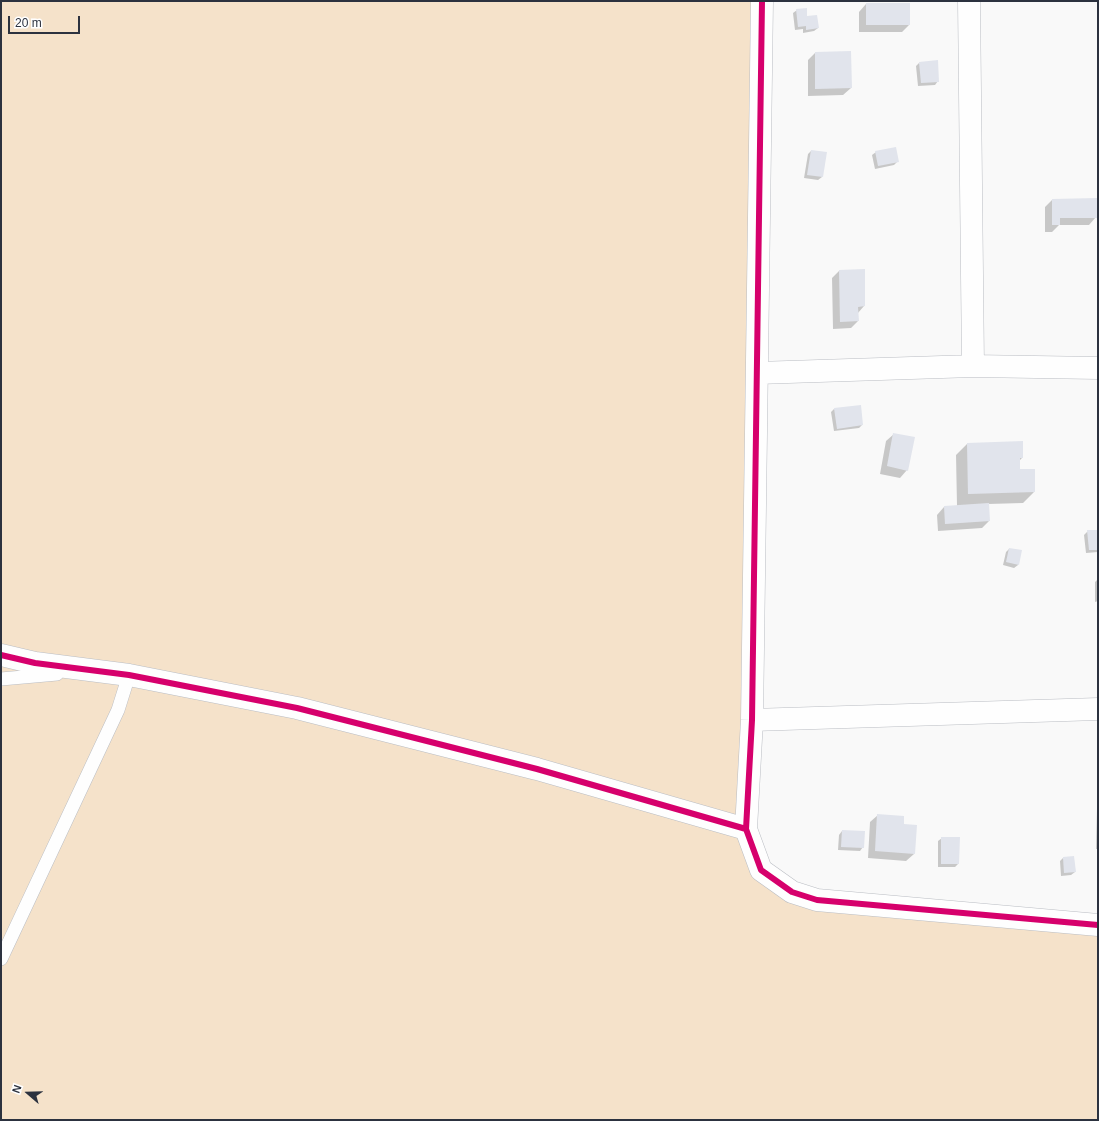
<!DOCTYPE html>
<html>
<head>
<meta charset="utf-8">
<style>
	body { margin:0 }
	#map { position:relative; width:1099px; height:1121px; overflow:hidden; background:#f9f9f9; font-family:Helvetica,sans-serif }
	canvas { display:block }
	.frame { position:absolute; inset:0; border:2px solid #2c323f; pointer-events:none }
	.north { position:absolute; left:8px; top:1073px; width:40px; height:40px; -webkit-text-stroke:3px #fff; paint-order:stroke; rotate:290deg; font-size:11px; font-weight:700; line-height:16px; text-align:center; color:#2c323f }
	.north::after { content:''; display:block; margin:auto; width:14px; height:18px; background:#2c323f; clip-path:polygon(50% 0,100% 100%,50% 72%,0 100%) }
	.scale { position:absolute; left:8px; top:16px; width:72px; height:18px; box-sizing:border-box; border:2px solid #2c323f; border-top:0; padding-left:5px; font-size:12px; line-height:14px; white-space:nowrap; color:#2c323f; -webkit-text-stroke:3px #fff; paint-order:stroke }
</style>
</head>
<body>
<div id="map">
<canvas width="1099" height="1121"></canvas>
<div class="frame"></div>
<div class="north">N</div>
<div class="scale">20 m</div>
</div>
<script>
const c = document.querySelector('canvas').getContext('2d');
c.lineJoin = 'round';
function paint(path, color) {
  c.fillStyle = color;
  c.fill(path, 'evenodd');
}
function strokePath(path, color, width, dash) {
  c.strokeStyle = color;
  c.lineWidth = width;
  c.lineCap = dash ? 'butt' : 'round';
  c.setLineDash(dash || []);
  c.stroke(path);
}
paint(new Path2D(`
	M1 1H762L746 829 761 870 792 892 1098 925V1120H1Z`), '#f5e2ca');
paint(new Path2D(`
	M866 4H909V25L902 32H859V12Z
	M797 10 818 28 814 31 803 33V29L795 30 793 13Z
	M850 52 851 88 843 95 808 96V60L815 53Z
	M919 63 938 81 935 85 918 86 916 66Z
	M811 151 822 177 818 180 804 178 808 154Z
	M876 152 898 161 894 165 875 169 872 155Z
	M1052 200 1096 217 1089 225H1059L1052 232H1045V207Z
	M864 270V306L858 313V321L851 328 833 329 832 278 839 271Z
	M834 409 862 425 859 428 834 431 831 412Z
	M894 434 907 470 900 478 880 474 886 441Z
	M967 444 1022 458 1019 461V470L1034 492 1023 503 988 504 989 521 982 528 938 531 937 515 944 507 957 506 956 455Z
	M1088 531H1098V552L1086 553 1084 535Z
	M1009 549 1021 551 1018 565 1014 568 1003 565 1006 552Z
	M1098 579V601L1095 602V582Z
	M1098 768V849H1096Z
	M878 815 903 825 914 854 906 861 868 858 870 822Z
	M842 831 863 847 860 851 838 850 839 835Z
	M942 838 958 864 955 867H938V841Z
	M1063 858 1075 872 1071 875 1061 876 1060 861Z`), '#0003');
paint(new Path2D(`
	M866 3H910V25H866Z
	M807 8V16L817 15 819 28 806 30V26L798 27 796 9Z
	M851 51 852 88 815 89V52Z
	M938 60 939 82 921 83 919 62Z
	M896 147 899 162 878 166 875 151Z
	M811 150 827 152 823 177 807 175Z
	M1097 198V218H1060V225H1052V199Z
	M865 269V306L858 307 859 321 840 322 839 270Z
	M861 405 863 425 837 429 834 408Z
	M893 433 915 437 908 471 887 466Z
	M1023 441V458H1020V469H1035V492L968 494 967 443Z
	M989 503 990 521 945 524 944 506Z
	M1087 530H1098V550H1089Z
	M1009 548 1022 550 1019 565 1006 562Z
	M877 814 904 816V824L917 825 915 854 875 851Z
	M842 830 865 831 864 848 841 847Z
	M941 837H960L959 864H941Z
	M1074 856 1076 872 1064 873 1063 857Z`), '#e1e4ec');
const service = new Path2D(`
	M1 679 57 674
	M1 959 118 710 129 675H123`);
const minor = new Path2D(`
	M762 1 752 720 746 829 761 870 792 892 817 900 1098 925
	M969 1 973 366
	M757 373 973 366 1098 368
	M1 655 35 663 129 675 297 708 537 769 746 829
	M752 720 1098 709`);
strokePath(service, '#babdc3', 14);
strokePath(minor, '#babdc3', 23);
strokePath(service, '#fefefe', 13);
strokePath(minor, '#fefefe', 22);
strokePath(new Path2D(`
	M762 1 752 720 746 829 761 870 792 892 817 900 1098 925
	M1 655 35 663 129 675 297 708 537 769 746 829`), '#d6006c', 6);
</script>
</body>
</html>
